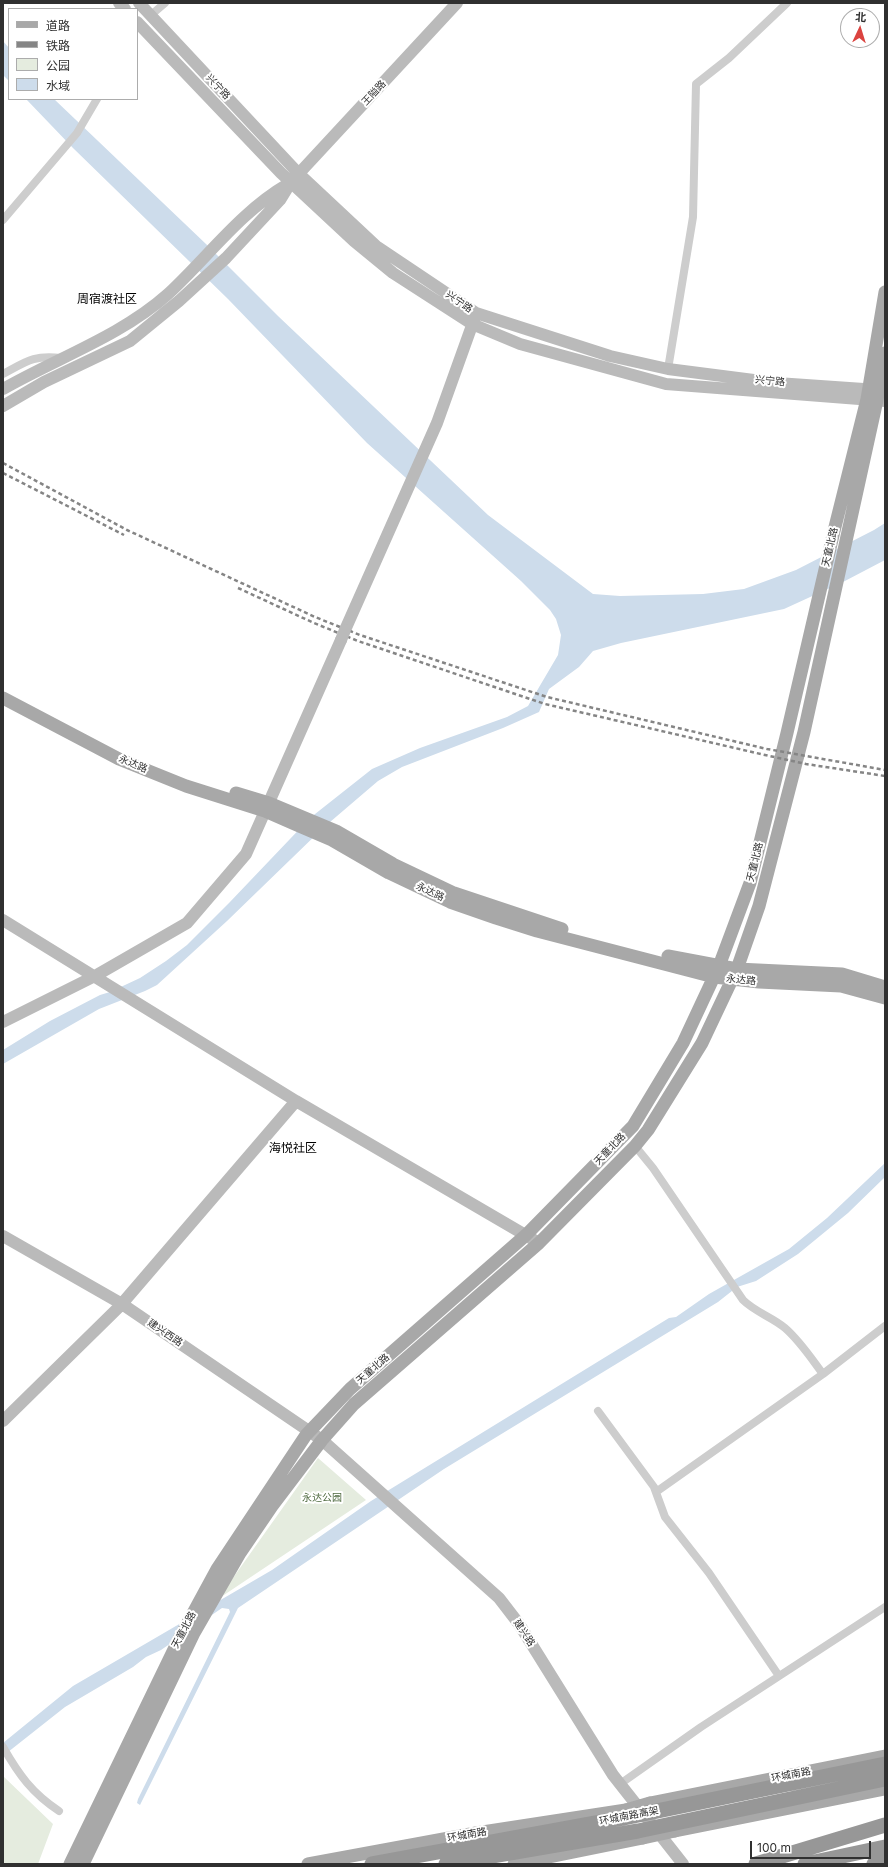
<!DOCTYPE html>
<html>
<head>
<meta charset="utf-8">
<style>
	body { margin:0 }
	#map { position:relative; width:888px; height:1867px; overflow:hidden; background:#fff; font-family:Inter,"Noto Sans SC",sans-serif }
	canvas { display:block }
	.frame { position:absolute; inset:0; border:4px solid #303030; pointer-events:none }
	.legend { position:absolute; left:8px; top:8px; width:130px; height:92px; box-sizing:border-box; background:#fff; border:1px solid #acacac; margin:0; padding:5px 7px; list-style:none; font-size:12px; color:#303030 }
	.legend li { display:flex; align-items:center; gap:8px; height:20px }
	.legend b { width:20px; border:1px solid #acacac }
	.north { position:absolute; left:840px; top:8px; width:40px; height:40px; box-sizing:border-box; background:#fff; border:1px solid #acacac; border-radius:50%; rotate:4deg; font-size:11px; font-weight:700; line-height:16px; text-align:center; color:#303030 }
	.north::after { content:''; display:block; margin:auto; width:14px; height:18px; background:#db433f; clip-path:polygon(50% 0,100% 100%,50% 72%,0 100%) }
	.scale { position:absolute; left:750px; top:1841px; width:121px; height:18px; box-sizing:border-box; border:2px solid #303030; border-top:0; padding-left:5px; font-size:12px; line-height:14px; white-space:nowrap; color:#303030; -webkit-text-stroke:3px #fff; paint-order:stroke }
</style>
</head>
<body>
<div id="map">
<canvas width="888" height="1867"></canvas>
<div class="frame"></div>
<ul class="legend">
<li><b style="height:5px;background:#a8a8a8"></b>道路</li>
<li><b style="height:5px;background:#858585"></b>铁路</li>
<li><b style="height:11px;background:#e5ecdf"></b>公园</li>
<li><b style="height:11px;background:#cddceb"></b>水域</li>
</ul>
<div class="north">北</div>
<div class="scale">100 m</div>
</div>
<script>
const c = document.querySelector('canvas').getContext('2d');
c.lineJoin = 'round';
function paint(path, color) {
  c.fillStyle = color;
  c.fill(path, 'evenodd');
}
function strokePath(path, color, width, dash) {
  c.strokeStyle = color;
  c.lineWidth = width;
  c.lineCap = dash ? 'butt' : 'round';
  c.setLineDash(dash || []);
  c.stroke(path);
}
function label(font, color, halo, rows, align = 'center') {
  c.font = font + ' Inter,"Noto Sans SC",sans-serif';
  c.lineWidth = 4;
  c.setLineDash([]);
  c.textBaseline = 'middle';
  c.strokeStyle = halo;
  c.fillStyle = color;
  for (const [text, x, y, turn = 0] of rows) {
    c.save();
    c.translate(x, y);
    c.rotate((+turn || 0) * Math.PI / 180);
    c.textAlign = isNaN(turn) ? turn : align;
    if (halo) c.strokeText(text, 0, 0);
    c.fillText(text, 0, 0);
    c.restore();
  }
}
paint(new Path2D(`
	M318 1458 366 1500 218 1599Z
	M3 1776 53 1824 38 1864H3Z`), '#e5ecdf');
paint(new Path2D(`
	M3 41 9 48V81L3 75Z
	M26 99H54L206 244 278 316 488 515 593 594 620 596 703 594 744 589 796 570 874 530 885 523V560L843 582 784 609 621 643 593 651 579 667 549 689 539 712 503 728 402 767 378 781 323 828 227 921 157 985 145 991 99 1009 3 1064V1050L50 1021 100 995 110 992 140 978 166 961 187 945 229 903 310 818 372 769 420 748 507 717 528 706 558 655 561 635 556 619 550 610 521 581 367 443 228 299 73 148Z
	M885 1163V1177L848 1213 798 1254 756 1281 737 1287 718 1302 444 1469 238 1608 140 1805 137 1803 138 1799 230 1612 229 1609 222 1608 161 1650 146 1657 133 1667 65 1707 3 1756V1743L73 1686 272 1570 371 1501 669 1318 676 1317 709 1294 789 1249 827 1218Z`), '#cddceb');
strokePath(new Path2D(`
	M151 15 165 3
	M3 220 77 133 97 99
	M668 369 693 217 696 84 729 58 787 3
	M3 374C27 361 33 355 61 358
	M635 1146 653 1168 743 1300C755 1312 772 1317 785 1328 800 1341 811 1358 823 1374
	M598 1411 654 1487 665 1517 709 1573 779 1676
	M656 1492 823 1374 885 1326
	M3 1747C19 1775 32 1793 59 1811
	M620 1784 701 1727 885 1607`), '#cdcdcd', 8);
strokePath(new Path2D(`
	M119 3 125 9
	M139 3 299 174 376 246 476 313 610 356 668 369 777 383 878 390
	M137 22 281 173 354 241 393 273 472 324 520 344 666 384 885 401
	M3 389C57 358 121 336 168 294 208 257 240 212 288 184
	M3 406 44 382 130 341 179 301 226 258 280 200 291 182 457 3
	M345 630 437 423 475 317
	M3 920 296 1101 539 1243
	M3 1022 95 976 187 923 246 854 341 640
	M3 1236 122 1304 322 1440 499 1598 519 1624 613 1775 683 1864
	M3 1421 120 1306 296 1101`), '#bababa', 12);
strokePath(new Path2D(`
	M3 698 119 759 186 786 265 811 297 825 332 840 389 873 450 902 496 918 537 931 714 977 759 982 841 986 885 998
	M236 793 269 803 336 831 393 864 454 893 562 929
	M668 956 737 969 842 974 885 987
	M650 1803 885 1756
	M675 1831 885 1789
	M70 1864 179 1639 217 1569 306 1435 350 1389 526 1235 633 1126 683 1043 719 966 750 883 787 733 834 531 867 399 885 292
	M83 1864 194 1633 240 1553 272 1506 322 1440 354 1404 539 1243 635 1146 648 1130 702 1043 737 969 759 906 804 732 877 400 885 353
	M308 1864 476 1833 626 1810
	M514 1864 643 1838`), '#a8a8a8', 13);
strokePath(new Path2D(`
	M756 1864 885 1825
	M805 1864 885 1847
	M874 1864 885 1862`), '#979797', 15);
strokePath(new Path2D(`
	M3 463 127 530 315 617 360 635 547 697 767 749 885 770
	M3 473 124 535
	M238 588 314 623 358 641 545 704 765 755 806 764 885 776`), '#858585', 2.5, [4, 3]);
strokePath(new Path2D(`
	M341 640 345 630`), '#bababa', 12);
strokePath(new Path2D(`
	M626 1810 650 1803
	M643 1838 675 1831`), '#a8a8a8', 13);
strokePath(new Path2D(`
	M372 1864 623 1818 885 1764
	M446 1864 638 1831 885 1779`), '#979797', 15);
label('10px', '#303030', '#fff', [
	["兴宁路",218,87,47],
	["王隘路",374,93,-47],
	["兴宁路",459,302,34],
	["兴宁路",770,381,6],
	["天童北路",830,547,-77],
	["永达路",133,764,23],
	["天童北路",755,862,-76],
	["永达路",430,892,25],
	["永达路",741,980,6],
	["天童北路",610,1149,-46],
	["建兴西路",165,1333,34],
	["天童北路",373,1369,-41],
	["天童北路",184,1630,-62],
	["建兴路",524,1633,57],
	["环城南路",791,1775,-11],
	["环城南路高架",629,1816,-11],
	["环城南路",467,1835,-10]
]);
label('10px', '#4f6a40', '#fff', [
	["永达公园",322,1498]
]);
label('12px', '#000', '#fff', [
	["周宿渡社区",107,299],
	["海悦社区",293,1148]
]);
</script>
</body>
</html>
